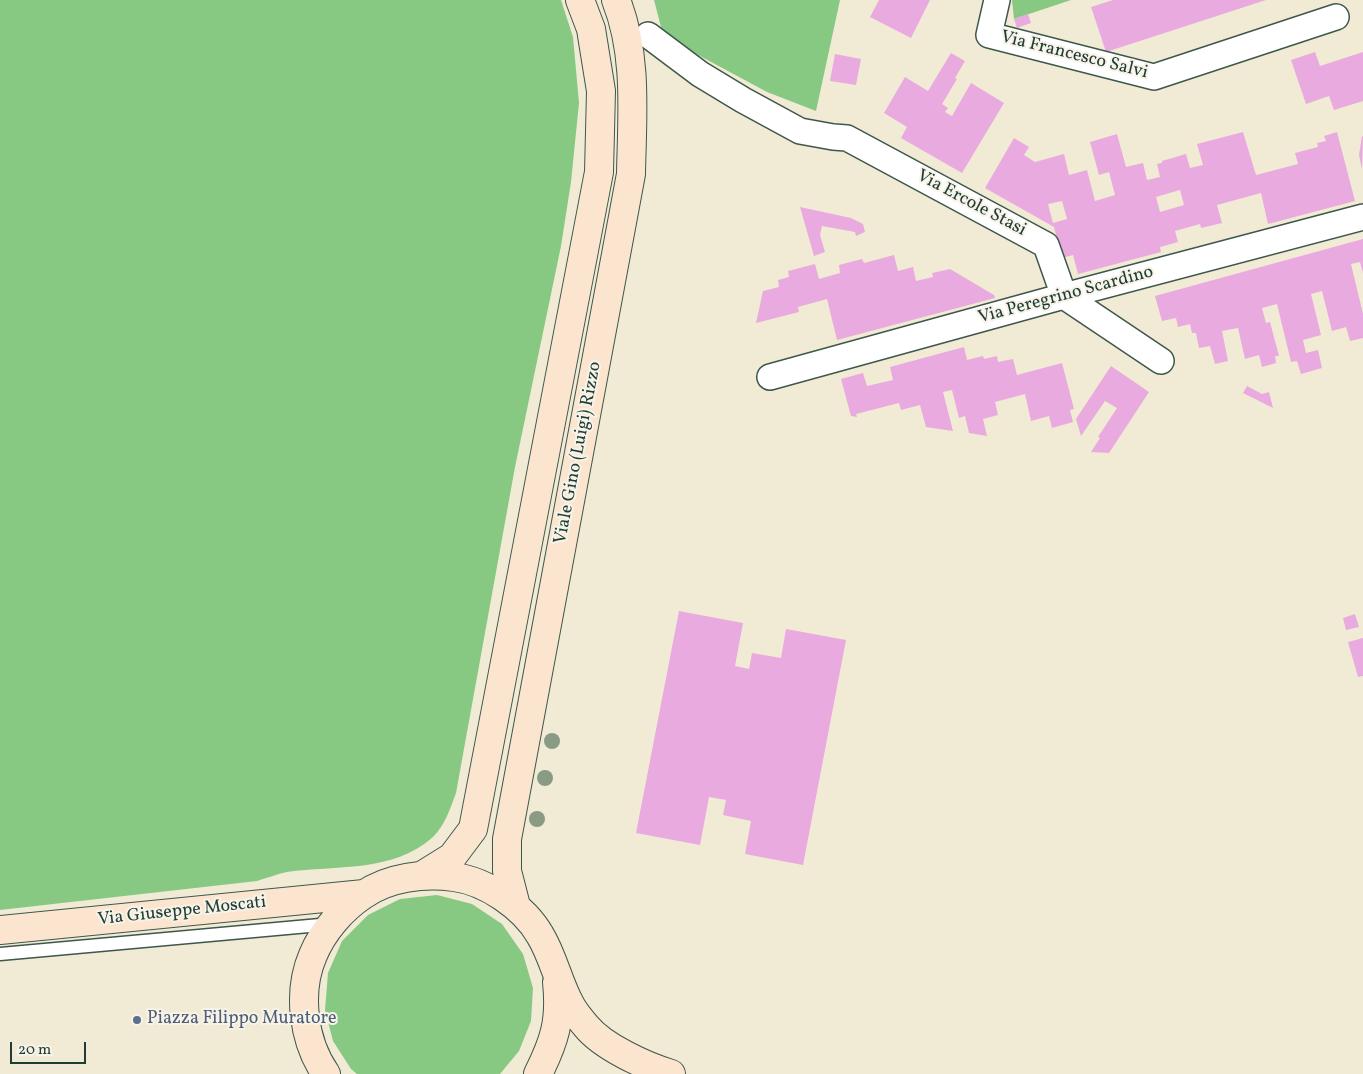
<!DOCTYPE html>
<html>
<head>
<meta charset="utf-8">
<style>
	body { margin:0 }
	#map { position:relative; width:1363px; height:1074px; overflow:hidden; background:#f1ead4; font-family:Vollkorn,serif }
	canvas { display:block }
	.scale { position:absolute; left:10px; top:1042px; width:76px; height:22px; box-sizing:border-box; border:2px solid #1f3d34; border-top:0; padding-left:6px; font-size:15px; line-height:18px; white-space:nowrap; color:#1f3d34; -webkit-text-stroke:4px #f7f3e8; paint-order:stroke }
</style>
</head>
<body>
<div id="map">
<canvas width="1363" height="1074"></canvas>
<div class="scale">20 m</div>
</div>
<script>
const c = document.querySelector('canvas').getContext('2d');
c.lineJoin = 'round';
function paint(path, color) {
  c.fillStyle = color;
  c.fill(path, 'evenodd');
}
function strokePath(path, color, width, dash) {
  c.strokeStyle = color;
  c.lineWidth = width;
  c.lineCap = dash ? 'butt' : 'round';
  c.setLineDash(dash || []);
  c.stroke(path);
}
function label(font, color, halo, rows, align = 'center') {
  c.font = font + ' Vollkorn,serif';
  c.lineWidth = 4;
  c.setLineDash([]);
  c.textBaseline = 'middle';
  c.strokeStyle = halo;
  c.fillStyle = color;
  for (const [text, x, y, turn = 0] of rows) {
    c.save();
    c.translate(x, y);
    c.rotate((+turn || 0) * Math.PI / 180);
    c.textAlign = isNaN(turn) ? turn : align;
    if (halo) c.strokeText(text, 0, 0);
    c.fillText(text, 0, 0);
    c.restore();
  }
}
paint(new Path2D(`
	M0 0H561L573 37 579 103 571 182 561 246 515 467 456 793C450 809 445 825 433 837 393 873 335 865 287 872 277 874 267 878 257 881L0 910Z
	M654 0H840L816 111 767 92 687 49 662 31Z
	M1012 0H1071L1014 19Z
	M437 895 472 904 502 924 523 954 533 988 531 1021 519 1051 500 1074H357L351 1069 333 1041 325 1010 328 973 342 941 368 915 400 899Z`), '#87c982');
paint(new Path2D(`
	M879 0H930L911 38 870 17Z
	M1113 0H1266L1106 52 1091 7Z
	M1028 14 1031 23 1017 28 1014 19Z
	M1315 52 1320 66 1363 52V101L1334 110 1329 96 1306 104 1291 60Z
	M951 53 965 61 955 78 957 79 942 104 948 108 945 112 952 116 971 83 1004 103 962 173 901 138 907 127 884 113 905 77 928 91Z
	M835 54 861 59 856 85 830 81Z
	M1243 132 1256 175 1298 164 1295 153 1318 147 1317 143 1326 141 1324 136 1337 132 1355 201 1268 224 1261 193 1217 205 1222 223 1201 228 1200 224 1175 231 1178 242 1160 247 1161 252 1078 274 1073 255 1062 258 1054 227 985 188 1014 138 1029 147 1024 155 1035 162 1064 154 1069 175 1087 170 1095 201 1115 195 1109 172 1099 175 1090 142 1117 134 1126 167 1143 163 1147 180 1160 177 1157 164 1162 163V161L1186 154 1190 168 1203 165 1197 144ZM1180 190 1184 205 1160 212 1156 197ZM1062 201 1067 219 1053 223 1048 204Z
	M1362 136 1363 137 1362 169 1359 155Z
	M800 207 851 218 863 224 865 232 856 236 855 232 822 226 820 235 825 252 814 256Z
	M1363 239V273L1360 262 1351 264 1363 314V338L1350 341 1346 327 1332 331 1322 291 1311 294 1321 335 1303 340 1306 353 1318 350 1322 368 1301 374 1297 361 1291 362 1277 304 1262 308 1266 323 1270 322 1279 356H1275L1276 363 1262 367 1259 355 1245 359 1238 328 1222 331 1228 361 1215 364 1210 346 1199 348 1196 333H1192L1190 324 1178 327 1176 318 1162 321 1155 296Z
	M894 255 898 271 913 267 916 281 933 277 932 273 950 269 994 295 995 298 837 340 827 299 798 307 799 312 756 323 763 291 779 287 778 280 789 277 788 271 815 264 819 279 840 273 839 265 862 259 864 263Z
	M964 347 967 360 983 356 984 359 997 356 998 362 1013 359 1017 375 1062 363 1074 409 1070 410 1073 422 1052 428 1049 416 1031 421 1025 394 995 402 998 415 983 419 987 436 969 433 965 416 959 418 952 390 943 392 953 431 926 427 920 405 901 410 899 403 856 414 857 417 851 416 841 379 863 373 867 386 893 380 890 367Z
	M1111 366 1149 392 1109 453 1091 452 1100 438 1098 437 1117 408 1105 401 1081 436 1076 419Z
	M1247 386 1262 394 1269 392 1273 408 1243 393Z
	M679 611 743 623 735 666 749 669 752 653 781 658 786 629 846 640 803 865 745 854 751 821 723 815 726 800 709 797 700 845 636 833Z
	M1355 614 1359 627 1346 630 1343 618Z
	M1363 638V676L1358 677 1348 642Z`), '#e9abdf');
const lane = new Path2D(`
	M0 954 331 924`);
const street = new Path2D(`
	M997 0 989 35 1154 77 1336 17
	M648 35 700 74 743 100 800 131 833 137 847 138 1046 245 1064 296 1161 361
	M770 377 1064 296 1363 217`);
const secondary = new Path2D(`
	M423 875 452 857 473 829 599 172 601 91 591 29 580 0
	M516 906 507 871V839L631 174C632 117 638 55 616 0
	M0 930 364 894
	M326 1074C303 1041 297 992 313 955 323 931 342 909 363 895 389 877 424 873 454 877 486 881 524 907 540 935 553 956 558 982 570 1004 574 1012 580 1019 586 1026 603 1047 645 1066 671 1074
	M538 1074C555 1040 561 1020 557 982`);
strokePath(lane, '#3e574c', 15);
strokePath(street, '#3e574c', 28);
strokePath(secondary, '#3e574c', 30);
strokePath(lane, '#fff', 12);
strokePath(street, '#fff', 25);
strokePath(secondary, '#fce5cf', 28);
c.fillStyle = '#899a85';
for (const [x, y] of [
	[552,741],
	[545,778],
	[537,819]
]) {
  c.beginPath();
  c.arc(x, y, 8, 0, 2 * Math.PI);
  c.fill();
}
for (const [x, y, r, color] of [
	[137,1020,5,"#5c6f8a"]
]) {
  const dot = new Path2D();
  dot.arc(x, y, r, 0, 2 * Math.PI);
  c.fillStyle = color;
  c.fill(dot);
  strokePath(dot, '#f7f3e8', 2);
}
label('18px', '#1f3d34', '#f7f3e8', [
	["Via Francesco Salvi",1074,56,14],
	["Via Ercole Stasi",971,204,28],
	["Via Peregrino Scardino",1066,296,-15],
	["Viale Gino (Luigi) Rizzo",579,453,-79],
	["Via Giuseppe Moscati",182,912,-6]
]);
label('18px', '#4e5e75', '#f7f3e8', [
	["Piazza Filippo Muratore",147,1020]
], 'left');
</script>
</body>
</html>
